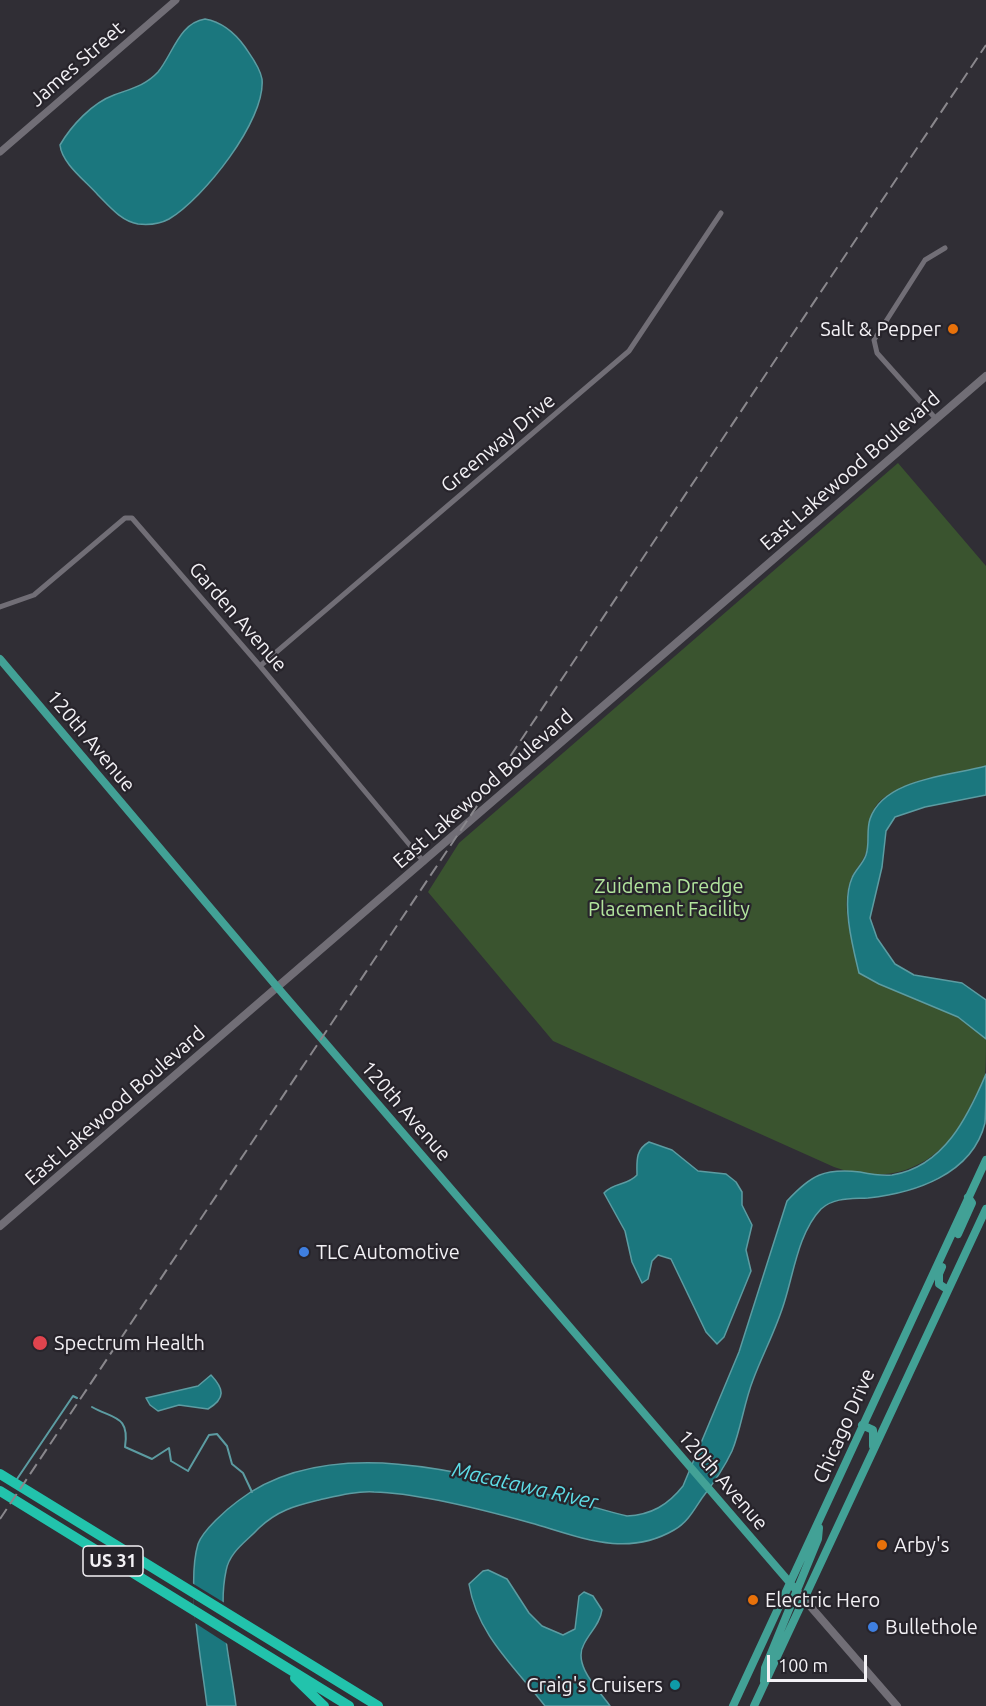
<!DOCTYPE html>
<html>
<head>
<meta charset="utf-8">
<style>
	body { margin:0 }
	#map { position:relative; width:986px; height:1706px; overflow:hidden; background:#302e35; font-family:Ubuntu,sans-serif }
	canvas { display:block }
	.scale { position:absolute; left:767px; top:1655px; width:100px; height:27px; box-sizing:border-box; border:3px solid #f3f1f5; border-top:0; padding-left:8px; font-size:18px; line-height:21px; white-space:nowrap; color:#f3f1f5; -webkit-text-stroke:4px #27242b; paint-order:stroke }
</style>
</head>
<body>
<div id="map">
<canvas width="986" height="1706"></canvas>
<div class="scale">100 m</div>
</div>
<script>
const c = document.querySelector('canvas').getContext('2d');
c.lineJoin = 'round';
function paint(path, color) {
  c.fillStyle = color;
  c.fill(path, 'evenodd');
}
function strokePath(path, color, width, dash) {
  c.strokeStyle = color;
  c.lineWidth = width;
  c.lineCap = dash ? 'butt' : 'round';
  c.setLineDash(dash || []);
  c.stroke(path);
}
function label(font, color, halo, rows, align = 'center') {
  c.font = font + ' Ubuntu,sans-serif';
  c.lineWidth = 4.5;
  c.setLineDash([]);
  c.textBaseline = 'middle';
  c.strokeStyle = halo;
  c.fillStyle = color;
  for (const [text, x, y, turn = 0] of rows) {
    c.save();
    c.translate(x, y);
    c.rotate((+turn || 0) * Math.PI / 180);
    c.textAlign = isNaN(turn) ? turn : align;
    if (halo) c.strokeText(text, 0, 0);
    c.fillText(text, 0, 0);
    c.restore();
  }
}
paint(new Path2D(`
	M898 463 986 566V767C951 777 916 776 885 797 867 809 870 828 867 847 866 860 855 868 851 879 839 911 854 949 866 978L958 1017 986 1039C986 1050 986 1065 985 1076 982 1086 975 1095 971 1105 945 1162 896 1189 834 1167L553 1041 428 892 459 843Z`), '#3a542f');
const water = new Path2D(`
	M205 19C222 22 235 33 245 47 251 56 260 67 262 79 266 120 203 199 169 219 160 224 148 225 138 224 121 221 109 206 98 195 86 181 62 164 60 145 71 126 92 103 114 95 130 89 145 86 158 72 173 54 179 23 205 19Z
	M986 766V795L925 807 895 817 886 831 882 867 870 918 877 938 895 964 914 975 962 983 986 1000V1039L958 1017 879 984 859 973C853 948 841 903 852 878 855 870 863 864 866 855 870 843 866 831 870 819 884 778 951 776 986 766Z
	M986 1074C986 1089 986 1109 985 1123 972 1175 914 1193 868 1198 852 1199 834 1197 821 1209 799 1232 794 1271 785 1300 777 1328 763 1353 753 1380 744 1403 741 1429 732 1451 724 1468 713 1484 702 1498 694 1510 687 1523 674 1530 626 1558 580 1537 531 1523 488 1511 418 1493 374 1492 356 1491 337 1496 319 1500 295 1506 278 1510 259 1528 247 1541 229 1552 226 1571 217 1613 231 1664 236 1706H207C202 1663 186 1584 198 1544 203 1530 227 1509 238 1501 342 1421 512 1487 627 1516 651 1515 668 1505 683 1486L739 1352 787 1201C811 1175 824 1168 860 1172 870 1174 881 1176 892 1175 944 1167 968 1116 986 1074Z
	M649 1142 672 1150 698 1171 726 1174 736 1182 742 1192V1205L752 1225 746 1250 751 1271 724 1337 717 1344 706 1332 671 1259 658 1255 652 1261 648 1279 642 1283 632 1262 625 1231 604 1193C614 1182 627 1186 637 1175 637 1161 635 1150 649 1142Z
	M211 1375C224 1389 226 1398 208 1409L179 1405 158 1411 150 1405 146 1398 198 1386Z
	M488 1570 507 1579 529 1613 542 1626 563 1635 575 1629 579 1596 584 1592 593 1596 602 1610C600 1624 590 1632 584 1644 572 1665 599 1690 610 1706H545C516 1668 477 1635 469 1584L483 1571Z`);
paint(water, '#1b777e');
strokePath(water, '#5c9ca2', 1.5);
paint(new Path2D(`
	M192 1583 228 1605 229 1645 195 1623Z`), '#302e35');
strokePath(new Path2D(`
	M92 1407C113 1419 130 1415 125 1447L152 1459 169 1448 171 1461 188 1471 209 1435 217 1434 227 1446 232 1464 243 1473 252 1492
	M17 1479 73 1396 77 1398`), '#5c9ca2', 2);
strokePath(new Path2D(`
	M936 419 877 353 874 340 925 260 945 248
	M0 607 34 595 125 518H132L260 666 424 862
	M260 666 629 351 721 213`), '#716e76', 5);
strokePath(new Path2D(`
	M0 152 176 0`), '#716e76', 7);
strokePath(new Path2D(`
	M0 1226 986 376
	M797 1591 897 1706`), '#716e76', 8);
strokePath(new Path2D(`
	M0 659 278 988 797 1591
	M958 1234 972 1203 968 1197
	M942 1267 939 1274V1284L948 1290
	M862 1425 873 1430V1446
	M764 1681 765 1668 818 1539 819 1528
	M733 1706 986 1160
	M754 1706 986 1209`), '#42a196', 8);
strokePath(new Path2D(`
	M0 1474 378 1706
	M0 1491 349 1706
	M295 1678 324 1706`), '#22c3ac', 10);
strokePath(new Path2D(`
	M0 1519 986 45`), '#89878c', 2, [12, 6]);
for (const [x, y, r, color] of [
	[953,329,6,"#e8710a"],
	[304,1252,6,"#3f7fe0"],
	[40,1343,8,"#e0444e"],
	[882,1545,6,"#e8710a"],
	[753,1600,6,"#e8710a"],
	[873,1627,6,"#3f7fe0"],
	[675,1685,6,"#0f9aa8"]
]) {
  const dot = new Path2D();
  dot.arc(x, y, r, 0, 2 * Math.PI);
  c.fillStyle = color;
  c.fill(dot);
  strokePath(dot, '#27242b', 2);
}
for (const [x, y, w] of [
	[113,1561,60]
]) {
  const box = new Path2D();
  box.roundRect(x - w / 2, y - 15, w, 30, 4.5);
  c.fillStyle = '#27242b';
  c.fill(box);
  strokePath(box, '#f3f1f5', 1.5);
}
label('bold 18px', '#f3f1f5', null, [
	["US 31",113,1561]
]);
label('20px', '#f3f1f5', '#27242b', [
	["James Street",77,64,-41],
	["Greenway Drive",498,443,-40],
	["East Lakewood Boulevard",850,471,-41],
	["Garden Avenue",238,617,49],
	["120th Avenue",91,741,50],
	["East Lakewood Boulevard",483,789,-41],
	["East Lakewood Boulevard",115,1106,-41],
	["120th Avenue",406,1111,49],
	["Chicago Drive",844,1426,-66],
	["120th Avenue",723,1480,49]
]);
label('20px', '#f3f1f5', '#27242b', [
	["Salt & Pepper",941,329,"right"],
	["TLC Automotive",316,1252],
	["Spectrum Health",54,1343],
	["Arby's",894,1545],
	["Electric Hero",765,1600],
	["Bullethole",885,1627],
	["Craig's Cruisers",663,1685,"right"]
], 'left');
label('20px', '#b2e59d', '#27242b', [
	["Zuidema Dredge",669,886],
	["Placement Facility",669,909]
]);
label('italic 21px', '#5edce6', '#27242b', [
	["Macatawa River",525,1486,13]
]);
</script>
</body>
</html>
